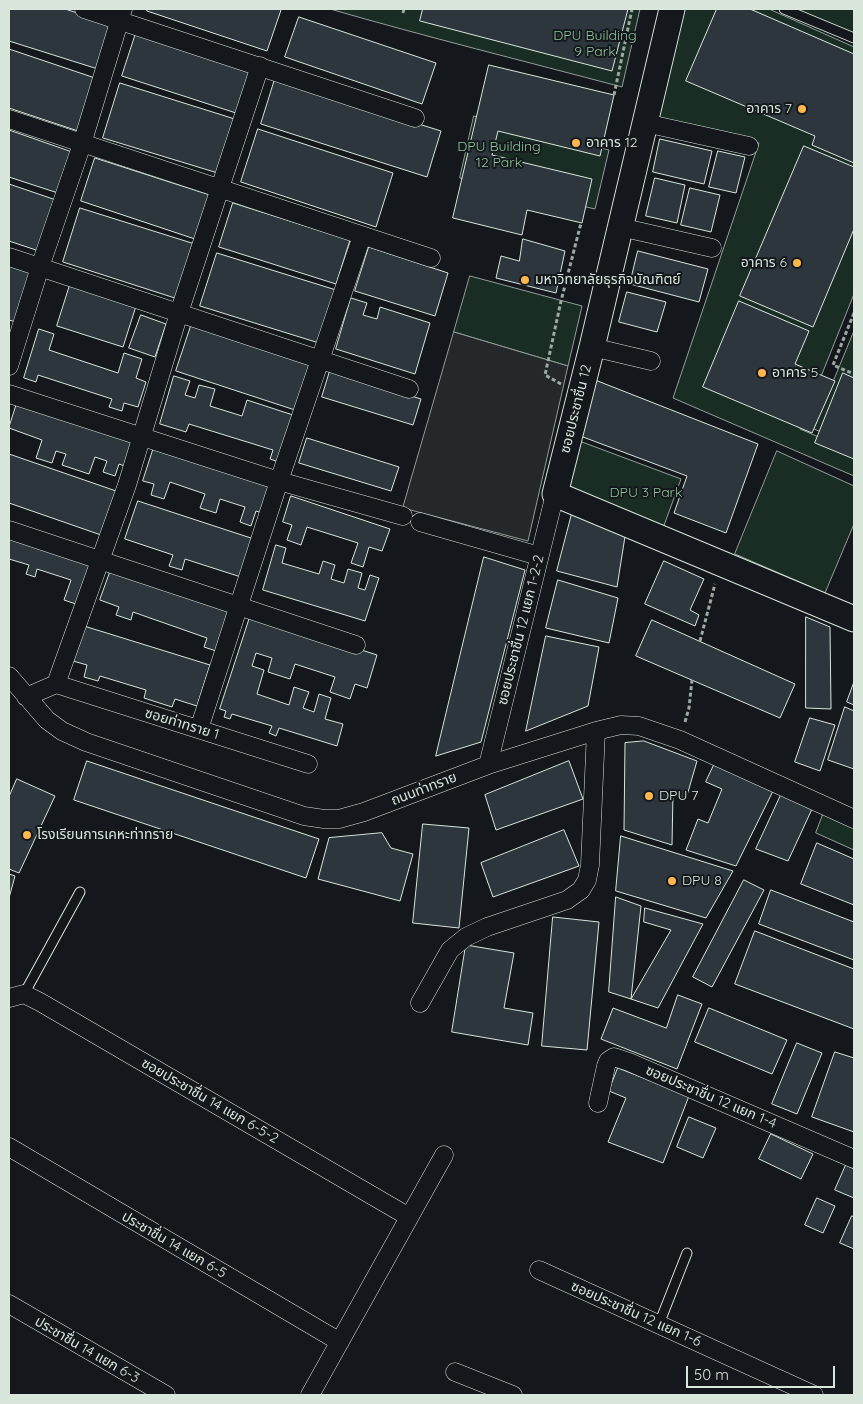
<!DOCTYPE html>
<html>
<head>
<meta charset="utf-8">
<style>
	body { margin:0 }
	#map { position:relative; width:863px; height:1404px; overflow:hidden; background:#14181c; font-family:Quicksand,sans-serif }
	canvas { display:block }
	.frame { position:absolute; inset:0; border:10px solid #d8e6dc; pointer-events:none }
	.scale { position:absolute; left:686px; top:1366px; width:149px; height:22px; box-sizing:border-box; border:2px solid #d8e6dc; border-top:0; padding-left:6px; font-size:15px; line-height:18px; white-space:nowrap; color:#d8e6dc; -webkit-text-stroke:4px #14181c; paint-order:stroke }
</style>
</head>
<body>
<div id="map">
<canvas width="863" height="1404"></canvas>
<div class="frame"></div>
<div class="scale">50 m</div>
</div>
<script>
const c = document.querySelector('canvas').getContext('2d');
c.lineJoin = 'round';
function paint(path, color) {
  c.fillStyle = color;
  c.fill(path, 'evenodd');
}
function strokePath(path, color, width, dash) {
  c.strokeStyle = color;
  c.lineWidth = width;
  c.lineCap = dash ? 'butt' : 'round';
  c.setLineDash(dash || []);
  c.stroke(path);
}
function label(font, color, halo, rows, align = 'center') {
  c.font = font + ' Quicksand,"Noto Sans Thai",sans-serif';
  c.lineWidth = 4;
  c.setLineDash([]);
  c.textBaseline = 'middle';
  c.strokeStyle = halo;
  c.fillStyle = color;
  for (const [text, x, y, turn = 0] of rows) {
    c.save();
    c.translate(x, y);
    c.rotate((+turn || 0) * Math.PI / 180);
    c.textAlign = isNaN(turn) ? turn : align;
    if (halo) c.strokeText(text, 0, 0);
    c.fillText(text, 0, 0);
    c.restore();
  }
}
const green = new Path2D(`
	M330 9H640L622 87C524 61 427 37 330 9Z
	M675 9H769L854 47V294L800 429 854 452V476L673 398 759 143 650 116Z
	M779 9H854V39Z
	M474 116 609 150 595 209 460 178Z
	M470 276 582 306 568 366 454 332Z
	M854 331V446L814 429Z
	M574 439 681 479 663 528 562 485Z
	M777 451 854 486V524L825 593 735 554Z
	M824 812 854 825V850L816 833Z`);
paint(green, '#1a2d24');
strokePath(green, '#939e99', 1);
const parking = new Path2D(`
	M454 332 568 366 528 541 403 508Z`);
paint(parking, '#24282b');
strokePath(parking, '#939e99', 1);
const building = new Path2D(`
	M9 9H65L115 25 101 70 9 41Z
	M148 9H278L281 10 267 51 147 11Z
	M423 9H628L612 71 420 21Z
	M717 9H750L854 54V163L812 145 815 136 686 81Z
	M299 17 436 63 422 104 285 57Z
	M136 33 253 71 239 114 122 76Z
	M9 49 98 79 81 132 9 108Z
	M489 65 614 95 600 156 498 131 492 155 592 179 582 223 527 210 522 235 453 218Z
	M275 79 441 131 427 177 261 124Z
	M120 83 238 120 221 174 103 138Z
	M258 129 393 173 376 227 241 182Z
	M9 130 75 153 61 194 9 177Z
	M660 139 712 151 704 184 653 172Z
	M804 146 854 167V229L813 327 740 296Z
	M718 151 745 157 736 193 709 187Z
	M95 158 213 196 198 240 81 201Z
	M655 178 685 185 677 223 646 216Z
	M9 184 59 201 42 252 9 241Z
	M690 188 720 195 711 232 681 225Z
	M233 203 350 240 336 284 219 247Z
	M80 208 198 245 181 300 63 262Z
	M523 239 565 251 556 293 496 278 501 256 519 261Z
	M369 247 448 273 435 316 355 291Z
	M638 251 708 269 699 302 630 284Z
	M217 253 336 290 319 343 200 306Z
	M9 266 35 274 19 323 9 320Z
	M70 285 136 306 123 347 57 326Z
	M627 292 666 302 657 332 619 322Z
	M351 298 367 303 363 315 377 319 380 307 430 323 415 374 336 349Z
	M739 301 809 331 795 364 835 381 812 433 703 387Z
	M141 315 166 324 155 357 129 348Z
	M192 323 313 363 298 411 176 371Z
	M39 329 54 334 49 350 118 373 124 353 142 359 136 378 146 382 138 407 124 403 122 411 109 407 112 399 38 375 36 382 24 378Z
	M330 371 421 399 413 425 322 397Z
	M843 373 854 378V459L815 443Z
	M174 376 190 381 185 395 195 398 199 385 215 389 210 406 242 416 247 400 296 416 282 463 270 459 273 450 189 424 186 432 160 424Z
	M590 378 758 444 726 533 674 513 687 476 575 434Z
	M18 400 139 441 130 468 119 464 115 476 103 472 107 461 95 457 89 474 62 465 66 454 56 451 52 463 36 458 42 440 9 428Z
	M307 438 399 467 391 491 299 463Z
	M154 447 274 486 265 514 256 511 251 526 240 522 245 507 220 499 216 513 200 508 205 494 170 482 164 499 151 495 154 484 143 481Z
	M9 454 119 492 101 535 9 503Z
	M291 496 390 529 382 551 369 547 363 567 351 563 358 543 307 527 301 545 287 540 292 525 283 522Z
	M138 501 257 540 244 578 185 559 182 570 169 566 173 555 125 539Z
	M574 506 626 530 617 587 557 571Z
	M9 536 96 565 82 606 64 600 71 580 37 569 35 577 26 574 29 565 9 559Z
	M276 545 286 548 282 563 319 574 323 561 335 565 331 579 344 583 348 569 362 573 358 588 365 590 370 575 379 578 365 621 263 590Z
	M484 557 525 570 481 742 436 756Z
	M664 561 704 579 690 610 699 615 695 626 645 604Z
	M112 567 230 610 216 651 204 647 207 638 133 612 131 620 116 615 119 607 100 600Z
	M558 580 618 598 609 643 546 628Z
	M251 614 377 655 367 688 355 684 350 699 330 692 335 677 295 664 290 679 268 672 272 658 256 653 252 666 264 670 257 694 289 705 294 687 309 692 303 708 314 712 319 694 331 698 325 719 343 724 337 746 279 728 276 736 269 733 272 726 232 714 230 719 224 717 226 711 220 709Z
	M806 617 830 627 831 709 806 708Z
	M652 620 795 684 780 718 636 656Z
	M84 626 210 665 197 706 175 699 172 707 144 698 146 690 100 676 98 681 84 677 87 665 73 661Z
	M546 636 599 647 588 706 526 731Z
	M854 682V705L847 702Z
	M845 707 854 711V769L828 760Z
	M810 718 835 725 820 771 795 762Z
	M644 741 697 761 686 799 673 793 672 845 624 830 625 743Z
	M87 761 319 839 306 878 74 800Z
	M569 761 583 799 496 830 485 795Z
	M714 765 773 791 736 866 686 850 698 819 708 823 722 789 706 782Z
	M17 779 55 796 19 873 9 869V797Z
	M781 795 812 809 788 861 756 849Z
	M423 824 469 828 459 928 413 923Z
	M564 830 579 866 493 897 481 863Z
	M382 833 391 848 413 854 400 901 318 879 329 838Z
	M621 836 733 871 706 918 616 891Z
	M817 843 854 859V905L801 884Z
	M9 874 15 876 9 898Z
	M744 880 764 890 712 987 693 977Z
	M771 890 854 922V960L759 924Z
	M616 897 641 906 631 999 609 992Z
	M645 908 703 924 658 1008 631 999 671 930 644 922Z
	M553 917 599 922 587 1050 542 1046Z
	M755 931 854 969V1029L735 984Z
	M466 945 514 953 504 1008 533 1013 528 1045 452 1032Z
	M678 995 702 1004 677 1069 601 1039 613 1008 666 1028Z
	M709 1008 787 1040 772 1074 695 1042Z
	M797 1043 822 1053 797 1114 772 1104Z
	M835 1052 854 1058V1132L812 1117Z
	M618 1068 689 1096 663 1163 608 1142 626 1098 609 1091Z
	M689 1117 716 1128 703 1158 677 1147Z
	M771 1134 813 1154 801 1179 759 1159Z
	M846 1165 854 1169V1198L835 1190Z
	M817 1198 835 1206 823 1233 805 1225Z
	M852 1216 854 1217V1249L840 1243Z`);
paint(building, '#2c363c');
strokePath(building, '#d8e6dc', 1);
const service = new Path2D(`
	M784 9 854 38
	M24 994 80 892
	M659 1324 687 1253`);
const minor = new Path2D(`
	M84 9 415 118
	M9 119 431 258
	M645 123 749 146
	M620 227 712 248
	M9 257 409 389
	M592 347 651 361
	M9 366 40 267 82 144 123 9
	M9 394 279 481 403 516
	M420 522 539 556
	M9 530 356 645
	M9 676 47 720 62 731 86 742 304 816 324 819H339L364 812 488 765 596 731 621 725 639 726 680 740 854 819
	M56 684 308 764
	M26 697 56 684 127 485 179 313 260 66
	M199 729 279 481 362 236
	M488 765 555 494
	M9 998 24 994 40 1002 409 1217
	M420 1003 450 950 466 937 487 927 567 900 581 890 587 880 590 865 596 731
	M598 1103 606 1066 608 1061 614 1057 629 1062 854 1159
	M9 1147 340 1342
	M539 1270 814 1395
	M9 1304 166 1395
	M455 1372 513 1395
	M310 1395 444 1155`);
const secondary = new Path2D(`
	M672 9 592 347 555 494 854 619`);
strokePath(service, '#d8e6dc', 11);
strokePath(minor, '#d8e6dc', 19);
strokePath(secondary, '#d8e6dc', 27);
strokePath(new Path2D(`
	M403 13 404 9
	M614 95 632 9
	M854 313 833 365 854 374
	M561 384 545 375 561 301 581 223
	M700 641 715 584
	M685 722 689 708 692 680`), '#9da8a2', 3, [4, 2.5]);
strokePath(service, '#14181c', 9);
strokePath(minor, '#14181c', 18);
strokePath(secondary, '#14181c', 25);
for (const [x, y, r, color] of [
	[802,109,5,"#ffb74d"],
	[576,143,5,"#ffb74d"],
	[797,263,5,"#ffb74d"],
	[525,280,5,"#ffb74d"],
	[762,373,5,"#ffb74d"],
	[649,796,5,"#ffb74d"],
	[27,835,5,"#ffb74d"],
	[672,881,5,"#ffb74d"]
]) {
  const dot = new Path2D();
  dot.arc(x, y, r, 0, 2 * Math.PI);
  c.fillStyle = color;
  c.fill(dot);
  strokePath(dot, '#14181c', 2);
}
label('14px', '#8ac095', '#14181c', [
	["DPU Building",595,36],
	["9 Park",595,52],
	["DPU Building",499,147],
	["12 Park",499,163],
	["DPU 3 Park",646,493]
]);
label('14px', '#d8e6dc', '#14181c', [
	["อาคาร 7",792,109,"right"],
	["อาคาร 12",586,143],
	["อาคาร 6",787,263,"right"],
	["มหาวิทยาลัยธุรกิจบัณฑิตย์",535,280],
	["อาคาร 5",772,373],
	["DPU 7",659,796],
	["โรงเรียนการเคหะท่าทราย",37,835],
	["DPU 8",682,881]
], 'left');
label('14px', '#d8e6dc', '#14181c', [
	["ซอยประชาชื่น 12",576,409,-76],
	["ซอยประชาชื่น 12 แยก 1-2-2",521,630,-76],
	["ซอยท่าทราย 1",182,724,17],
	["ถนนท่าทราย",424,789,-21],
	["ซอยประชาชื่น 12 แยก 1-4",711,1097,23],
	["ซอยประชาชื่น 14 แยก 6-5-2",210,1101,30],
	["ประชาชื่น 14 แยก 6-5",174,1245,30],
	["ซอยประชาชื่น 12 แยก 1-6",636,1314,24],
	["ประชาชื่น 14 แยก 6-3",87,1350,30]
]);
</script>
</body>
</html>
